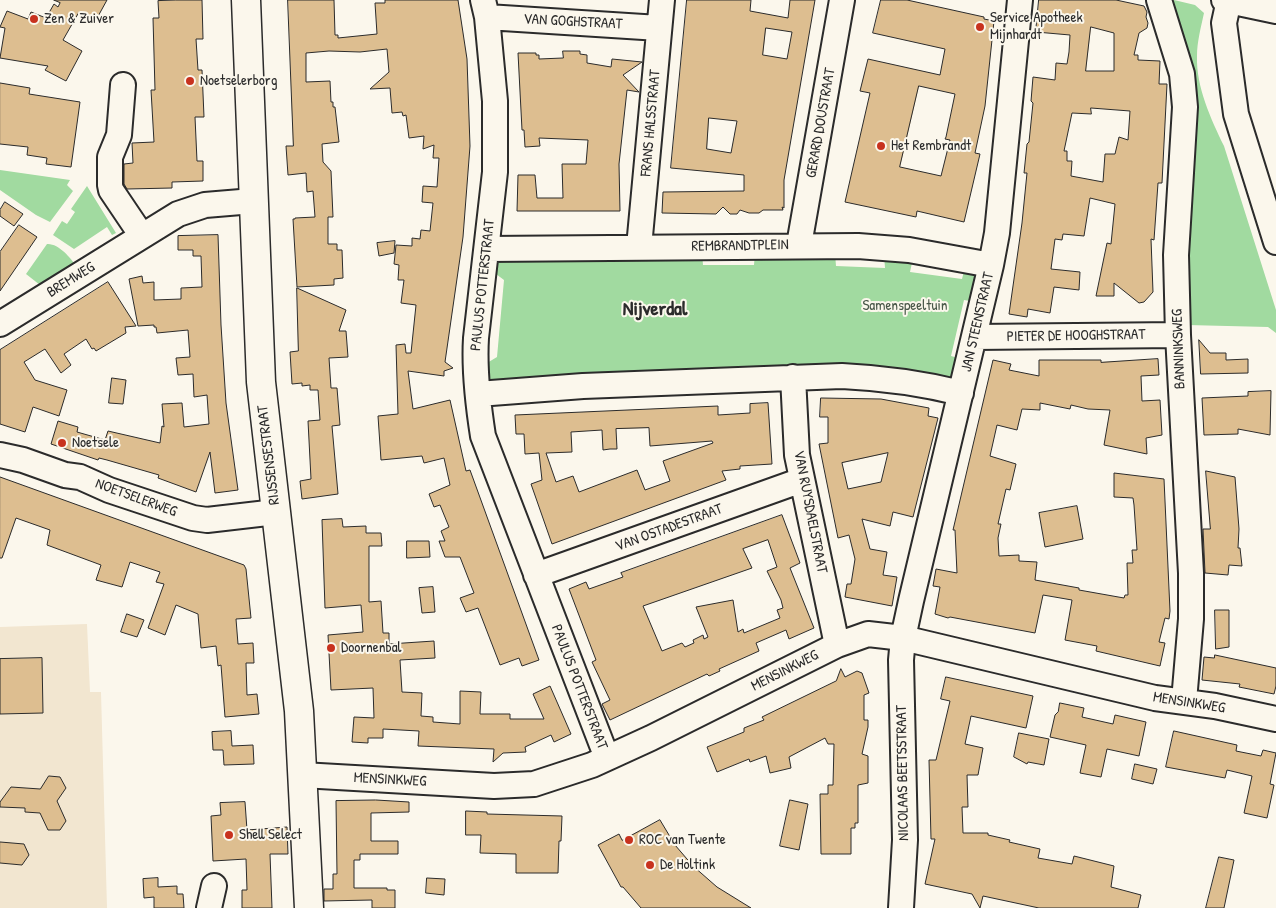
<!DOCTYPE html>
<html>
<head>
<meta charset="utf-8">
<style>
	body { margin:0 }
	canvas { display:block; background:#fbf7ec }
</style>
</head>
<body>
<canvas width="1276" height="908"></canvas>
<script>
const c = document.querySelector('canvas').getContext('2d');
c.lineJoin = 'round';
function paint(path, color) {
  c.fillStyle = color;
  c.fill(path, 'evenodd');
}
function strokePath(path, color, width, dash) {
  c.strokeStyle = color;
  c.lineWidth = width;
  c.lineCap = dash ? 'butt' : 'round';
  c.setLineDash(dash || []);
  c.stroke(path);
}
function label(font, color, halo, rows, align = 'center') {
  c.font = font + ' "Patrick Hand",sans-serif';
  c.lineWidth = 4;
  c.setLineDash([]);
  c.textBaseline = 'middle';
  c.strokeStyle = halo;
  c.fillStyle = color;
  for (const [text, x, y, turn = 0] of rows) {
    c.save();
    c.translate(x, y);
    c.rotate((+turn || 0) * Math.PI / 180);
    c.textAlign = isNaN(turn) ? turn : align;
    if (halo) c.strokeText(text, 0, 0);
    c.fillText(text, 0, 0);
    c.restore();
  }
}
paint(new Path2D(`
	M87 624 90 692H101L107 908H0V627Z`), '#f2e6d0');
paint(new Path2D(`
	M1174 0 1195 5 1204 13C1201 27 1197 42 1197 56 1196 87 1211 119 1224 146L1276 310V333L1268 327 1187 325 1168 6Z
	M0 170 70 180 67 185 73 191 50 222 36 215 0 190Z
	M87 186 116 233 112 235 107 227 74 249 53 235 62 221 67 224 75 212 71 209Z
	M47 244C58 243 71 258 76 266L74 267 69 266 40 285 26 274Z
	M702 253 703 265H754L755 253H835L836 266 885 268 884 255 913 258 910 272 962 279 965 267 978 272 976 302 964 300 951 356 962 359 953 379 698 374 694 369 640 371 635 377 492 387 483 379 482 366 497 357 504 280 492 271 495 261Z`), '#a1daa0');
const building = new Path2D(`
	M54 0H107L96 20 79 12 63 40 82 51 66 81 45 70 48 66 0 58 5 28 0 27 7 11 28 19 31 12 46 18 54 4 58 7 60 3Z
	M176 0H202L203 39H196L198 70H202L204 117H195L197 161H203V181L172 182V188L127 189 124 184V164L133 163 132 143 154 142 151 90H155L153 18H159L158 1Z
	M288 0H334L335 35H338V38L377 34 375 3H385V0H458L467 59 470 146 463 237 445 362 453 368 444 371V376L408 371 413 409 450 400 466 471 470 470 539 660 522 666 519 658 500 665 478 608 466 612 460 598 474 593 460 557H445L439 541H445L441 531 449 527 440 505 434 507 429 494 450 485 444 458 424 463 422 456 381 460 378 416 398 414 396 345 405 344 406 353H411L416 305 401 303 404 280H398L399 265 394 264 396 245 412 246V238L420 239 421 230 430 231 433 203 422 202 423 186 437 187 439 158H433L434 145 423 149 424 136 409 138 406 115 403 116 402 112 392 113 390 88 370 89 389 72 387 49 360 52 329 51 306 53V82L330 81 331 102H333V107H335L339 142 322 144 323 162 331 171 333 217H328V244H337V250H342L343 278 334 279V285L297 287 293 219H295V218L315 217 313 191 307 192 306 173 288 175 286 146H293Z
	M687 0H751L750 11 788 18 790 0H815L784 180V208L782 207 783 210H763L759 213H749L740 210 737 214H730L723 207 716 214 662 213 663 192 744 191V175L671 168ZM766 28 792 32 787 59 763 55ZM709 118 737 121 731 153 707 149Z
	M881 0H907L984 17V19L994 21 985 106 975 153 980 154 964 222 917 211 916 217 845 202 870 93 860 91 868 59 940 75 945 49 873 33ZM919 86 955 94 946 137 945 139 950 140 941 176 900 167Z
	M1039 0H1116L1144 6 1147 12 1146 17 1148 23 1147 28 1139 33 1134 55H1138V60L1160 61 1159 84H1167L1162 183H1158L1154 240 1151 239 1153 292 1144 302 1139 303 1114 283V296H1096L1107 243 1111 244 1115 204 1090 198 1084 236 1063 234 1062 240 1055 239 1051 269 1080 272 1079 290 1054 287 1050 313 1028 309 1027 317 1009 314 1022 223 1027 173H1024L1027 144 1029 142 1033 103 1031 101 1033 77 1055 80 1056 63 1067 64 1069 52 1070 35 1036 32ZM1091 27 1114 33V71H1086ZM1091 108 1130 111 1128 140 1119 137 1115 154H1105L1103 182 1071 176 1072 161H1067V151H1064L1072 113 1091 114Z
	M563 51H580V54L587 55V63L611 67 612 59 642 62 623 75 639 92 627 90 619 164 620 211H517L518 175H535L537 198H563L562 164H586L588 140 539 138 540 146 525 147 524 130H522L518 53H536V55H539V59L563 58Z
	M0 83 30 88 29 94 80 102 71 167 46 164 47 158 27 155 28 147 0 144Z
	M5 202 23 214 14 226 0 216V210Z
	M19 225 37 237 0 291V252Z
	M218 235 221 325 226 403 238 490 215 493 210 452 196 492 158 478 159 475 107 460 99 458 98 460 51 444 58 421 78 427 77 432 105 440 108 431 160 443 162 426 164 427 162 404 182 403 184 427 209 424 207 395 194 397 193 374 178 375 176 358 190 357 188 330 157 333 156 327H154V325L138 326 129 279 142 276 143 283 154 282V300L181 299V288L202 287 201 256H193V250H178V236Z
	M395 241 394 253 379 256 377 243Z
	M108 282 136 326 125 327 126 333 96 351 94 348 92 349 86 339 64 354 71 365 61 373 45 349 24 362 35 380 67 390 59 416 33 407 25 432 0 424V350Z
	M297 288 346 310 339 331H346L348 357 329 358 331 388H337L340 425 332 426 338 494 302 499 300 481 311 479 308 421 320 420 318 390H310V385L302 386V383L292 384 290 352 298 351Z
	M1199 340 1210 353H1226V360L1248 359V373L1201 374Z
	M1158 359 1159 375 1141 376 1142 401 1160 400 1162 435 1146 438 1147 454 1104 445 1110 410 1088 409 1071 405 1070 409 1040 403V410L1022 409 1017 430 997 425 990 456 1016 464 1010 490 1006 489 998 524H1001L998 538 999 556 1019 555V561L1037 562 1035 580 1079 588V590L1124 598 1125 595H1128L1127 563H1133L1132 550H1137L1134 505 1133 498 1114 497V473L1164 479 1170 611 1169 619 1165 618 1159 642 1165 643 1160 666 1096 651 1097 646 1065 640 1072 600 1043 595 1035 633 950 617 948 618 935 614 940 587 933 586 936 569 957 573 955 530H953L993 360 1011 364 1009 370 1039 376V360H1101V362Z
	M112 378 126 380 123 404 109 403Z
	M1271 391 1270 435 1238 429V434L1204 435 1202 398 1248 396V392Z
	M821 398 881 399 929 408 928 416 938 418 913 517 893 512 890 526 862 519 870 549 887 552 883 575 897 577 892 606 845 597 847 584H851L855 559 849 535 838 538 819 444 828 443V417H820ZM888 453 881 482 848 489 842 463Z
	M768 403 772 464 740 466V469L722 471 726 480 552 544 531 484 542 480 539 453 525 454 524 434H516L515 415 718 406V415L750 413V404ZM649 428 650 446 712 441 713 443 663 461 670 481 645 490 637 470 579 492 573 476 556 482 546 453 572 452 571 432 602 430 603 450 610 449H617L616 429Z
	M1206 471 1235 477 1239 529 1238 548H1240L1242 566 1229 565 1228 575 1205 573 1203 529H1210Z
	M0 477 244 565 246 569 251 618 236 619 238 644 253 643 254 663H246L247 695 257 694 259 714 225 717 221 665 218 666 216 646 201 648 198 614 176 605 165 635 148 628 164 584 156 582 160 572 130 562 122 587 96 580 101 565 47 545 50 530 16 518 2 558H0Z
	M1077 506 1083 539 1045 547 1039 513Z
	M782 515 800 563 790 568 814 628 789 639 786 630 756 643 759 651 719 669 720 671 709 676 707 674 610 720 602 704 610 700 592 662 596 660 569 589 586 582 589 589 623 577 621 573ZM768 540 777 567 767 571 781 600 783 608 777 610 780 618 744 633 743 629 738 632 733 600 696 607 708 637 704 639 703 635 693 640 694 643 685 647 682 643 662 651 643 606 752 568 743 549Z
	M342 519 343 527 366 526V533H381L382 546H369V602L381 601 383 633H389V644L434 641 435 658 400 660 402 692 422 693 421 716 433 717V722L460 724V691L481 692 480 714H510V719H544L533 694 550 686 571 734 554 742 551 735 525 747 526 752 503 753 493 762 494 749 418 746 419 731 383 729V738H368V743L352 742 354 717 374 718 373 688 331 690 328 635 363 632 361 605 325 608 322 520Z
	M407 541H429L430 557 407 558Z
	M433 587 435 612 422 613 419 588Z
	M1215 610H1229V647L1216 649Z
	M127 614 144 620 137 637 121 632Z
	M1215 655 1276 668V686L1274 694 1239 687 1240 684 1202 680 1204 657 1214 658Z
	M42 658 43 713 0 714V659Z
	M841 669 845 677 857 671 862 673 869 693 864 695V720H868V727L862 754 868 756V783L858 785V823H855V828H851V854H821L820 794H828V785H833L834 744H828L825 738 789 757 791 768 770 773 766 756 750 762 749 759 717 772 707 747 744 732V728L764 720 762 717 836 681Z
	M946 677 1033 696 1026 728 971 716 965 744 983 748 978 775H967L968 807H962L963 833H988V835L1010 840 1009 842 1040 849 1038 858 1072 864 1074 856 1114 866 1111 887 1141 895 1138 908H1039L983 896 980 908 972 894 925 884 935 839H931L929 760H936L950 701 941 699Z
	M1060 703 1084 708 1082 717 1113 724 1115 715 1146 722 1139 756 1107 749 1101 777 1080 773 1086 745 1050 737 1055 715 1058 712Z
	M231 731 232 746 253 745 254 764 224 765 223 750H213L212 732Z
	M1174 731 1237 745 1236 751 1261 756 1263 750 1276 753 1270 784 1274 785 1267 818 1244 813 1252 776 1227 770 1225 778 1166 767Z
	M1019 733 1049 739 1044 765 1028 762 1027 764 1014 757Z
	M1135 764 1157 769 1153 784 1132 779Z
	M49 776 60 777 66 788 57 801 66 821 60 830H48L40 813 25 812V808L0 807V802L11 787 40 789Z
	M376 800 409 802V812L371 813V841H398V854H360V860H354V888H387V890H395V908H372V900L324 901V889H333V874H337L336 801Z
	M790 800 808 804 799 850 780 846Z
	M245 802 247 830 287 827 288 854H270L272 908H242V890H247L246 859 213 861 211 816 221 815 220 803Z
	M466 811 487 812V814L562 816 561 841H559L558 873H516V854L480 853 481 835H466Z
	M660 820 675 845 693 866 717 887 751 908H641L623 887H621L598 845 619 834 622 840Z
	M0 842 24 844 29 855 22 865 0 863Z
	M1219 857 1234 860 1224 908H1206Z
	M158 878V887L177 886V894H183L184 908H154V897L144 898 143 879Z
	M427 878 445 879 444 895 426 893Z`);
paint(building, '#ddbe90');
strokePath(building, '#2b2b2b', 1);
const minor = new Path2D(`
	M483 0 487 17 495 101V172L476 338C474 370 478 404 483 436L607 758
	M1159 0 1182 74 1185 107 1176 255 1178 335 1191 573V619L1184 701
	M1224 0 1276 11
	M1229 0 1224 23 1236 114 1276 242
	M487 17 659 28
	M123 85 119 135 110 157V185L111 190 142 236
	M799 245 842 0
	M639 247 662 0
	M487 249 858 246 909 250 991 265
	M0 324 178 214 205 205 253 201
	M974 337 1178 335
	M793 377 797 455 837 645
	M478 394 583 386 842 376C883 378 921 383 961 393
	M0 455 23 460 65 475 80 477 109 490 193 518 207 520 276 512
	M536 575 802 480
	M302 775 494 786 534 784 592 765 651 738 837 645 868 634 903 638 1155 698 1215 706 1276 719
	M209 908 214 886
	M901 908 905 840 901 660 903 638 911 601 991 265 997 233 1020 0`);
const major = new Path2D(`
	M246 0 261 382 299 711 309 908`);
strokePath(minor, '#2b2b2b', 28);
strokePath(major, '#2b2b2b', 31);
strokePath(minor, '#fbf7ec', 24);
strokePath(major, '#fbf7ec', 28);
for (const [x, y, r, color] of [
	[34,19,5,"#c8321e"],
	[980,27,5,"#c8321e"],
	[190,81,5,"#c8321e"],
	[881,146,5,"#c8321e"],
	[62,443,5,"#c8321e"],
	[331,648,5,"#c8321e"],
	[229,835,5,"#c8321e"],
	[629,840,5,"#c8321e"],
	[650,865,5,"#c8321e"]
]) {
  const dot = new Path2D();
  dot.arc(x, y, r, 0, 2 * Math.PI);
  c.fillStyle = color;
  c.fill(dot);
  strokePath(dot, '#fbf7ec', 2);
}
label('15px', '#2b2b2b', '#fbf7ec', [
	["Service Apotheek",990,18],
	["Mijnhardt",990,35],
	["Zen & Zuiver",44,19],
	["Noetselerborg",200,81],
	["Het Rembrandt",891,146],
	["Noetsele",72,443],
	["Doornenbal",341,648],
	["Shell Select",239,835],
	["ROC van Twente",639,840],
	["De Holtink",660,865]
], 'left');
label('15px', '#2b2b2b', '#fbf7ec', [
	["VAN GOGHSTRAAT",573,22,3],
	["FRANS HALSSTRAAT",651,123,-85],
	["GERARD DOUSTRAAT",821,123,-80],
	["REMBRANDTPLEIN",740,246,-1],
	["BREMWEG",71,280,-32],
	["PAULUS POTTERSTRAAT",483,285,-84],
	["JAN STEENSTRAAT",978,322,-77],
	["PIETER DE HOOGHSTRAAT",1076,336,-1],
	["BANNINKSWEG",1179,349,-92],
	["RIJSSENSESTRAAT",269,455,-97],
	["NOETSELERWEG",136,498,20],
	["VAN RUYSDAELSTRAAT",810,512,79],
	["VAN OSTADESTRAAT",669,528,-20],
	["MENSINKWEG",785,671,-27],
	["PAULUS POTTERSTRAAT",579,687,69],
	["MENSINKWEG",1189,703,9],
	["NICOLAAS BEETSSTRAAT",903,773,-91],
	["MENSINKWEG",390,780,3]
]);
label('15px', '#485748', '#fbf7ec', [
	["Samenspeeltuin",905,306]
]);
label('bold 20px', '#2b2b2b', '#fbf7ec', [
	["Nijverdal",655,310]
]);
</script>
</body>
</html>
